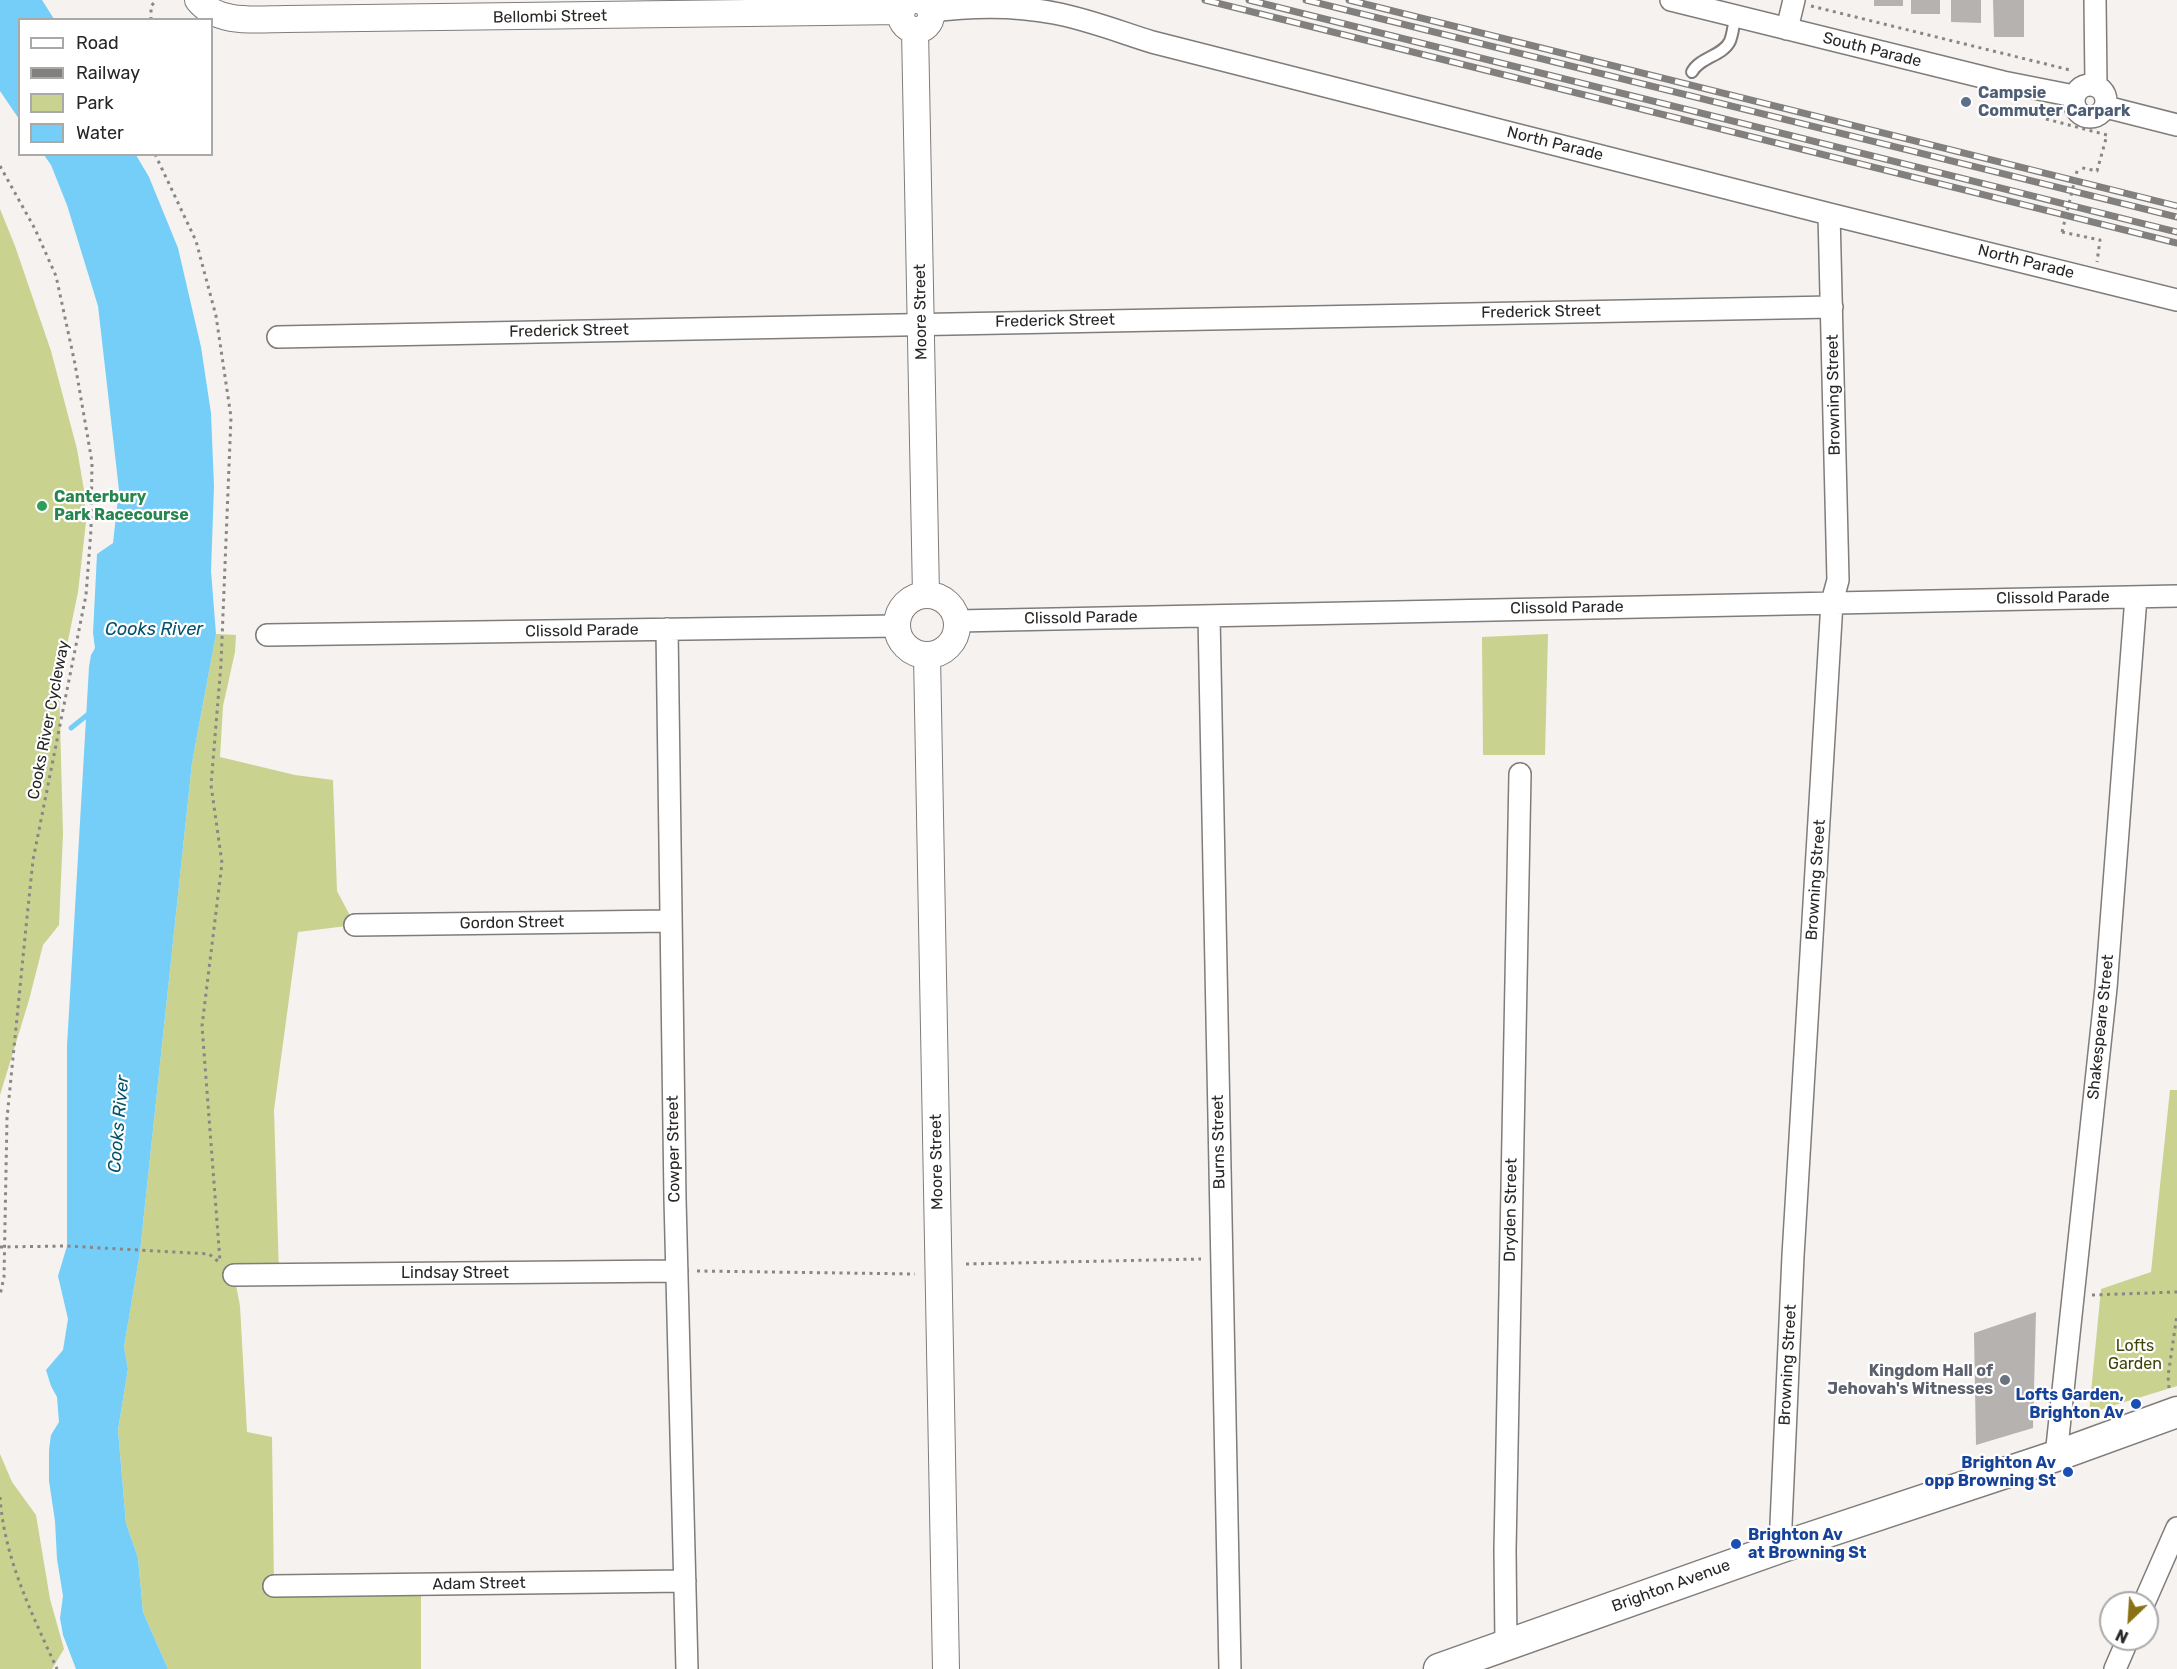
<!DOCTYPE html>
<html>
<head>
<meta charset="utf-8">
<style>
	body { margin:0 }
	#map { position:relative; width:2177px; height:1669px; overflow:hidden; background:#f6f2f0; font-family:Rubik,sans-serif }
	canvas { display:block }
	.legend { position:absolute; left:18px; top:18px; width:195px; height:138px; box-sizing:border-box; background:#fff; border:2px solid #a9a9a8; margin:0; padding:8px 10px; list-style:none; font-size:18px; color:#282726 }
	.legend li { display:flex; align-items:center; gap:12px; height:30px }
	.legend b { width:30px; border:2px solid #a9a9a8 }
	.north { position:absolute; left:2099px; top:1591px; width:60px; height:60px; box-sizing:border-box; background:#fff; border:2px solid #a9a9a8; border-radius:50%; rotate:205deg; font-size:16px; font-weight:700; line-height:24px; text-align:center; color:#282726 }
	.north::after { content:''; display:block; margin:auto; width:21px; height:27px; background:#8a7214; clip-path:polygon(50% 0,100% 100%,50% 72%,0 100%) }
</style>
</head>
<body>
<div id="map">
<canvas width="2177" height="1669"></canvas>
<ul class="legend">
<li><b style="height:8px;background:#fff"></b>Road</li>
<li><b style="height:8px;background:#82807e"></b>Railway</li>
<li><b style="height:16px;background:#c9d28f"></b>Park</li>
<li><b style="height:16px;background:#74cef7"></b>Water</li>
</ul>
<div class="north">N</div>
</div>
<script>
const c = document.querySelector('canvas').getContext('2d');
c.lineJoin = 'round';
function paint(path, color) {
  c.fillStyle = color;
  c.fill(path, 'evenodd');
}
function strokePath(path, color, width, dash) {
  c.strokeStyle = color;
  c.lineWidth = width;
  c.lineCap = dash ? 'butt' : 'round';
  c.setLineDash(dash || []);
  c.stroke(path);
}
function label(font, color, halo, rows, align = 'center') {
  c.font = font + ' Rubik,sans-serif';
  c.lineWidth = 4.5;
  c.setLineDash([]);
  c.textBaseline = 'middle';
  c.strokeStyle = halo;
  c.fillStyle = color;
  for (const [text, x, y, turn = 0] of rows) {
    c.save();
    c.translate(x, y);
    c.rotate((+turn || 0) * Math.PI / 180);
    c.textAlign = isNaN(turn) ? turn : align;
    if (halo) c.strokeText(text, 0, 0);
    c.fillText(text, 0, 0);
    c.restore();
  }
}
paint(new Path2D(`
	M0 209 15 246 51 351 77 449 84 490 86 522 78 592 59 684 63 834 59 925 43 945 29 1000 0 1095Z
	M216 634 236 635 235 652 223 706 220 757 295 775 333 780 337 891 355 925 298 932 274 1110 279 1274 234 1275 240 1306 247 1432 272 1437 274 1586 421 1584V1669H168L143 1612 138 1558 126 1523 118 1430 128 1369 124 1347 140 1252 192 763Z
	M1548 634 1545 755H1483L1482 637Z
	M2170 1090H2177V1386L2089 1413 2101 1289 2151 1272Z
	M0 1454 12 1482 36 1515 50 1599 64 1649 52 1669H0Z`), '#c9d28f');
paint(new Path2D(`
	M0 0H42L54 19 20 20 19 119 0 91Z
	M44 155H136L149 177 178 248 201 347 211 413 214 486 211 571 216 634 192 763 140 1252 124 1347 128 1369 118 1430 126 1523 138 1558 143 1612 168 1669H76L63 1635 60 1618 63 1596 57 1559 55 1521 49 1481V1450L51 1435 59 1422 57 1397 51 1386 46 1370 63 1350 68 1319 58 1276 67 1246V1046L89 667 91 655 95 648 93 633 97 554 113 543 119 490 98 306 67 205 51 165Z`), '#74cef7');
strokePath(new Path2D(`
	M71 728 91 712`), '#74cef7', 5);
paint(new Path2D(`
	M1874 0H1903V6H1874Z
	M1911 0H1940V14H1911Z
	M1951 0H1981V23L1951 22Z
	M1993 0H2024V37H1994Z
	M2036 1312 2033 1428 1976 1445 1974 1333Z`), '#b6b2b0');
const service = new Path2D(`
	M1692 72C1700 57 1723 56 1730 41 1733 33 1734 24 1735 16`);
const minor = new Path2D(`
	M1671 0 2003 82 2074 96
	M2095 0 2096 85
	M930 11C971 6 1014 5 1054 13 1087 19 1120 32 1152 42L1829 214 2177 300
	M1787 29 1794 0
	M2074 101a16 16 0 1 1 32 0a16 16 0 1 1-32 0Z
	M2106 107 2177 125
	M278 337 1832 307
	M1209 616 1230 1669
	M957 621 2177 596
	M667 629 675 1199 687 1669
	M267 635 897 626
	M355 925 670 921
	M234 1275 677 1271
	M2056 1456 2106 988 2136 597
	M1782 1547 1781 1524 1793 1256 1832 602 1838 580 1829 214
	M274 1586 685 1581
	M2144 1603 2177 1528
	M1506 1645 1505 1550 1520 774
	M2115 1669 2128 1639`);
const tertiary = new Path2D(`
	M198 0C218 25 257 19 286 19L902 11
	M901 15a15 15 0 1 1 30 0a15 15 0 1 1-30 0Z
	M915 30 926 595
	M897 625a30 30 0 1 1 60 0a30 30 0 1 1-60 0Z
	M927 655 946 1669`);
const secondary = new Path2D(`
	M1439 1669 1782 1547 2056 1456 2177 1412`);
strokePath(service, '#7f7c7a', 14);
strokePath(minor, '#7f7c7a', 24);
strokePath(tertiary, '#7f7c7a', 28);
strokePath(secondary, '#7f7c7a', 33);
strokePath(new Path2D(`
	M1811 6 2070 70
	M151 20V6L157 0
	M2046 119 2107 135 2097 171 2078 167
	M155 154 196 241 216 316 231 417 221 664 211 785 222 863 202 1026 220 1261
	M0 166 35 229 56 276 75 364 92 462 91 530 86 595 33 860 26 927 7 1118 4 1277 0 1295
	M2062 232 2100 240 2097 262
	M0 1247 67 1246 209 1254 220 1263
	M966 1264 1201 1259
	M697 1271 915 1274
	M2092 1295 2177 1292
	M2169 1388 2168 1376 2177 1315
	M0 1497C4 1558 32 1614 57 1669`), '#898785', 3, [3, 4.5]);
strokePath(service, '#fff', 10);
strokePath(minor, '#fff', 21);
strokePath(tertiary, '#fff', 26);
strokePath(secondary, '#fff', 30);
const rail = new Path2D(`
	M1205 0 2177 243
	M1249 0 2177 232
	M1306 0 2177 217
	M1349 0 2177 206`);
strokePath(rail, '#82807e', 7);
strokePath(rail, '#fff', 4.5, [14]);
strokePath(new Path2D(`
	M2062 232 2078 167`), '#898785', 3, [3, 4.5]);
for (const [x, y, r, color] of [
	[1966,102,6,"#5c6f8a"],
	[42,506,6,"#2e9e5b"],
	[2005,1380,6,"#6b7280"],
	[2136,1404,6,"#1a4fb4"],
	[2068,1472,6,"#1a4fb4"],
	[1736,1544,6,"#1a4fb4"]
]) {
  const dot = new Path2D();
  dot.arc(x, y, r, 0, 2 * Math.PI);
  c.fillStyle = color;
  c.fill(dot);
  strokePath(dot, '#fff', 2);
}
label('16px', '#282726', '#fff', [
	["Bellombi Street",550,17,-1],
	["South Parade",1872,50,14],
	["North Parade",1555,144,14],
	["North Parade",2026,262,14],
	["Moore Street",921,312,-91],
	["Frederick Street",1541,312,-1],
	["Frederick Street",1055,321,-1],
	["Frederick Street",569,331,-1],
	["Browning Street",1834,395,-91],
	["Clissold Parade",2053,598,-1],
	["Clissold Parade",1567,608,-1],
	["Clissold Parade",1081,618,-1],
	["Clissold Parade",582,631,-1],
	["Cooks River Cycleway",49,720,-79],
	["Browning Street",1816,880,-86],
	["Gordon Street",512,923,-1],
	["Shakespeare Street",2101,1027,-84],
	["Burns Street",1219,1142,-91],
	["Cowper Street",674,1149,-91],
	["Moore Street",937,1162,-91],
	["Dryden Street",1511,1210,-89],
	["Lindsay Street",455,1273],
	["Browning Street",1788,1365,-87],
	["Adam Street",479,1584,-1],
	["Brighton Avenue",1671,1586,-20]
]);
label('bold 16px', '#4e5e75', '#fff', [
	["Campsie",1978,93],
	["Commuter Carpark",1978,111]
], 'left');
label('bold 16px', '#27864d', '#fff', [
	["Canterbury",54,497],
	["Park Racecourse",54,515]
], 'left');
label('16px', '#404506', '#fff', [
	["Lofts",2135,1346],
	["Garden",2135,1364]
]);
label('bold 16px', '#5b616d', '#fff', [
	["Kingdom Hall of",1993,1371],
	["Jehovah's Witnesses",1993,1389]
], 'right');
label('bold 16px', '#164399', '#fff', [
	["Lofts Garden,",2124,1395],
	["Brighton Av",2124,1413],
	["Brighton Av",2056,1463],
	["opp Browning St",2056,1481],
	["Brighton Av",1748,1535,"left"],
	["at Browning St",1748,1553,"left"]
], 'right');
label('italic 18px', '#04536e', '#fff', [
	["Cooks River",154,630],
	["Cooks River",119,1124,-85]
]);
</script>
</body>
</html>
